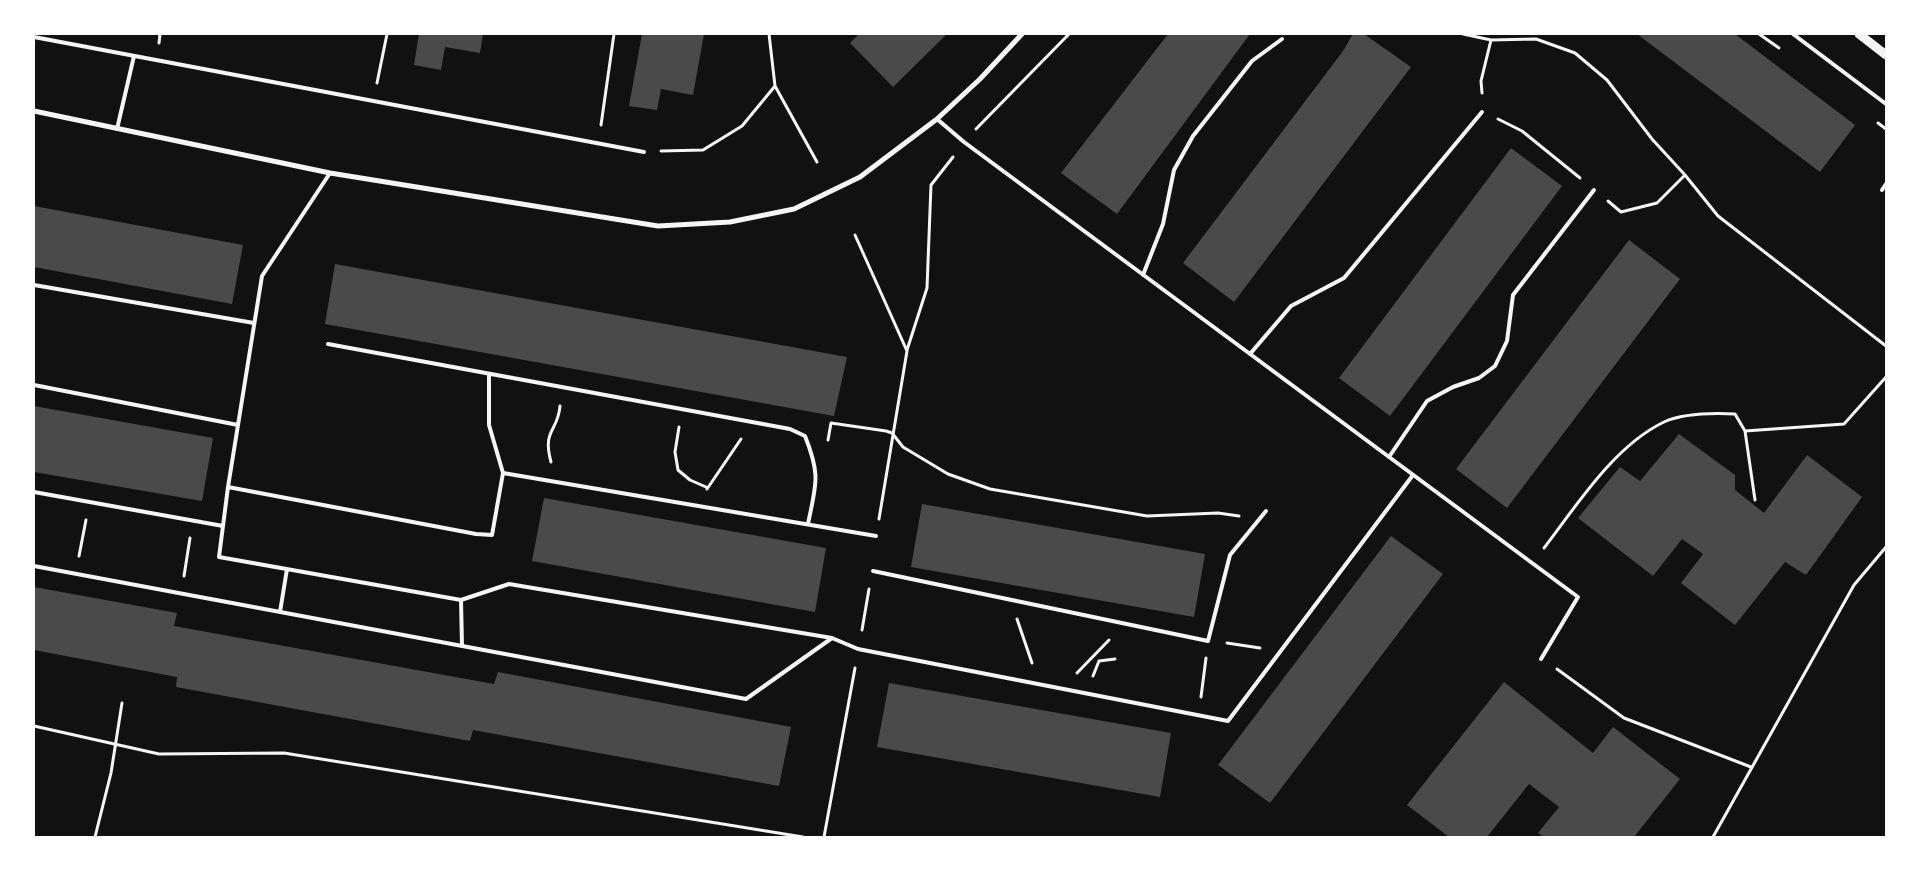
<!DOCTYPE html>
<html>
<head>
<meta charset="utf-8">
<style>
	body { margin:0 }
	#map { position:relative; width:1920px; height:871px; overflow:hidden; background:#111; font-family:Montserrat,sans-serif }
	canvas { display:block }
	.frame { position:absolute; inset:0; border:35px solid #fff; pointer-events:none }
</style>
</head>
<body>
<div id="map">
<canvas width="1920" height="871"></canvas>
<div class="frame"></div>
</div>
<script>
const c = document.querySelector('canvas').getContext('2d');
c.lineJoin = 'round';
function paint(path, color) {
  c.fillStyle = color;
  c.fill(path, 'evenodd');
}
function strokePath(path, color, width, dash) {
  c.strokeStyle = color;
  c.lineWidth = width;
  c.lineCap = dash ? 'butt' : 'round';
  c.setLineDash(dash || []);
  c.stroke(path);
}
paint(new Path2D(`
	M419 34H483L480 53 445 47 441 70 414 65Z
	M642 34H704L693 95 661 89 657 110 629 106Z
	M859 34H947L893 87 850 43Z
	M1168 34H1250L1117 214 1061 173Z
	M1353 34H1364L1411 67 1234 302 1183 263 1343 51Z
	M1637 34H1735L1855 125 1820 172Z
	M1511 148 1562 186 1390 416 1339 378Z
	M34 206 243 245 232 304 34 267Z
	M1629 240 1680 279 1507 508 1456 469Z
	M335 264 847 357 834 416 325 324Z
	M34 406 213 438 202 501 34 472Z
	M1679 434 1735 475V490L1764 513 1807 455 1862 497 1806 575 1785 562 1735 625 1681 583 1703 554 1682 539 1653 576 1578 518 1620 467 1640 481Z
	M544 498 826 548 815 612 532 561Z
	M922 504 1205 554 1194 617 911 567Z
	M1391 536 1443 574 1270 803 1218 765Z
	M34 587 177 613 174 626 494 684 498 672 791 727 779 786 473 730 470 741 176 687 177 677 34 650Z
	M1504 682 1593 753 1613 727 1680 779 1634 837H1544L1538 833 1559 807 1529 784 1487 837H1449L1407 805Z
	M889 683 1171 733 1160 797 877 747Z`), '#4a4a4a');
strokePath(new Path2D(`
	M769 34 775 86 817 162
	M1463 34 1491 40 1536 39 1575 53 1607 80 1652 139 1685 175 1718 216 1886 346
	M1759 34 1779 48
	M159 43 160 34
	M377 83 387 34
	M1482 93 1481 81 1491 40
	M1498 119 1522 131 1580 178
	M1878 123 1886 129
	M601 125 614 34
	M976 129 1069 34
	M661 151 703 150 742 126 775 86
	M1608 201 1621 212 1657 203 1685 175
	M855 235 907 351 879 519
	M907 350 927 288 931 185 953 157
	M679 427 675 452 678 470 690 480 706 487
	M828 440 831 423 886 431 892 433 903 447 948 474 990 489 1147 516 1218 513 1239 516
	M551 462C542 429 558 432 560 406
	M707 489 741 439
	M1755 500 1745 431 1844 424 1886 377
	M1544 548C1577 505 1614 446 1664 422 1684 413 1714 413 1735 414L1745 431
	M79 556 86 520
	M184 576 190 538
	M1017 619 1032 663
	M862 630 869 589
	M1227 643 1260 648
	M1557 669 1624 718 1751 767
	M1077 673 1109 640
	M1093 676 1099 661 1115 659
	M1201 697 1206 658
	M34 726 159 754 284 753 803 837
	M95 837 111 773 122 703
	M824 837 855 668
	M1713 837 1854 585 1886 547`), '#f5f5f5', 3);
strokePath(new Path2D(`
	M1793 34 1886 104
	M34 37 644 152
	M937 119 964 142 1578 597 1541 659
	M117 129 134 56
	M330 173 262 276 228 487 476 534 492 535 503 473 489 425V374
	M1882 190 1886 184
	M1143 275 1163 224 1174 170 1193 136 1252 61 1282 39
	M34 285 254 323
	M328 344 790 429 805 436C821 476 816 484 808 524
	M1250 354 1291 306 1344 278 1482 112
	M34 385 238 425
	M1389 457 1427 401 1453 387 1479 378 1495 366 1507 341 1513 295 1594 190
	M503 473 876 536
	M228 487 219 557 461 600 509 584 832 638 858 649 1228 721 1413 475
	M34 492 223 526
	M34 566 746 699 832 638
	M873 571 1208 641 1230 555 1266 511
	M461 600 462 646
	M280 612 287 569`), '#f5f5f5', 4);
strokePath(new Path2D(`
	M34 111 330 173 658 226 730 222 794 209 860 177 937 119 980 79 1022 34`), '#f5f5f5', 5);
strokePath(new Path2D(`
	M1859 34 1886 55`), '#f5f5f5', 9);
</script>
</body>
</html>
